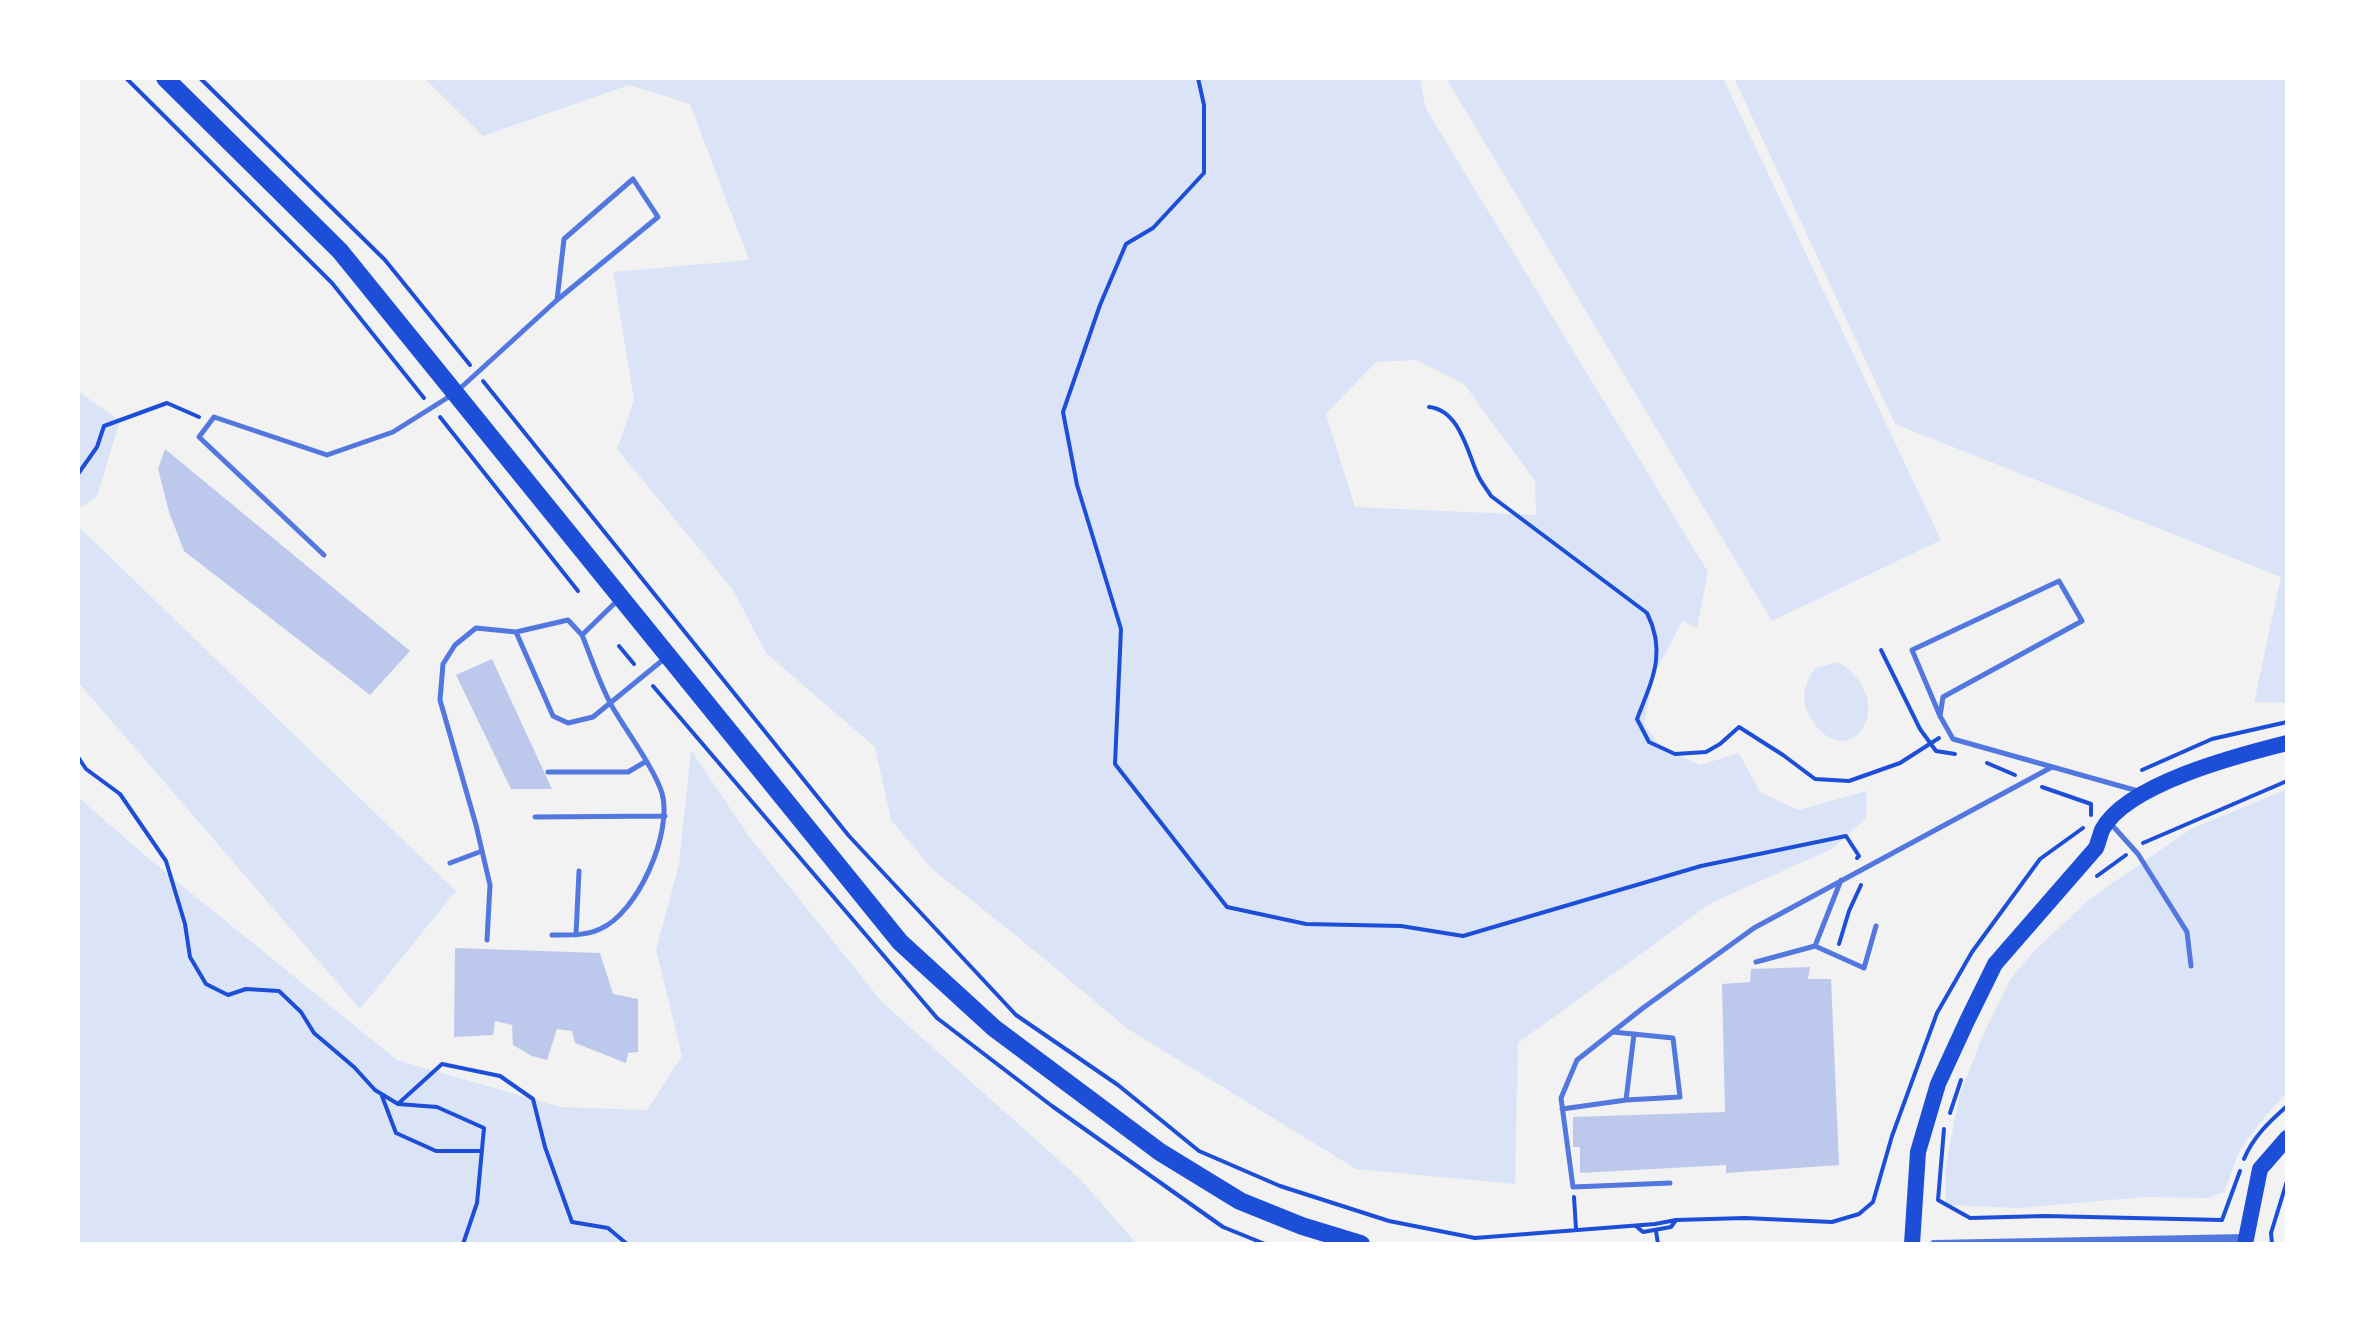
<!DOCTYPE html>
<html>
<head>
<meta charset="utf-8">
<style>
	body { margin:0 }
	#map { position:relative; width:2365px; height:1322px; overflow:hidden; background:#f2f2f2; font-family:"Libre Baskerville",serif }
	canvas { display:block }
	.frame { position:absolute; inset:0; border:80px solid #fff; pointer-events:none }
</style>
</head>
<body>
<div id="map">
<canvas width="2365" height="1322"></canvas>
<div class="frame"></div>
</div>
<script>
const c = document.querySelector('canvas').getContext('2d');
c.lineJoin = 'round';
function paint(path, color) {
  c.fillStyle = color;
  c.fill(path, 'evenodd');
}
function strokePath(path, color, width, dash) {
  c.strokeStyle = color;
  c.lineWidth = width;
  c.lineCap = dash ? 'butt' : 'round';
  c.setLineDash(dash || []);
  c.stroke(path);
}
paint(new Path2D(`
	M424 78H1420L1426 109 1708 572 1697 629 1683 620 1654 675 1644 724 1661 747 1700 765 1739 753 1760 792 1798 810 1867 791 1866 818 1832 849 1711 903 1518 1043 1515 1184 1356 1169 1128 1029 1013 933 932 869 891 820 875 747 766 653 733 590 617 449 634 400 613 272 749 260 690 104 629 85 483 136ZM1416 360 1464 384 1535 481 1536 515 1355 507 1326 414 1376 362Z
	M1446 78H1723L1941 540 1772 621Z
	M1734 78H2287V703L2254 702 2281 577 1895 424Z
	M78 391 120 421 97 497 78 509Z
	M78 526 456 891 360 1009 78 682Z
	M1838 662C1905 703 1846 782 1809 715 1800 699 1805 682 1815 668Z
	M691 750 750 838 883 1003 1081 1180 1137 1244H78V797L148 858 397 1060 560 1107 647 1110 682 1056 656 950 679 864Z
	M2287 789V1093L2266 1115 2240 1149 2224 1192 2208 1198 2146 1197 2019 1208 1946 1205 1945 1170 1959 1097 1983 1035 2010 980 2033 952 2091 898 2191 829Z`), '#dbe4f7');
paint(new Path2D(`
	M165 449 410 651 370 695 184 551 169 512 158 469Z
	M492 659 552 789H511L456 675Z
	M455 948 600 953 613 994 638 999V1052L628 1053 626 1063 575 1043 572 1031 557 1029 547 1060 532 1056 513 1045 512 1025 495 1021 493 1035 454 1037Z
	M1810 967 1808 979H1831L1839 1165 1726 1173V1165L1580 1173V1147H1573V1117L1725 1112 1722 984 1750 982 1751 969Z`), '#bdc9ec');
strokePath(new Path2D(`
	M126 78 332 283 424 398
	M200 78 385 260 470 365
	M1198 78 1204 105V173L1153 228 1126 244 1100 305 1063 412 1077 485 1121 629 1115 764 1227 907 1306 924 1401 926 1463 936 1701 866 1846 836 1859 856 1857 858
	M483 381 849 836 1016 1015 1118 1085 1199 1151 1280 1186 1389 1221 1475 1238 1655 1224 1676 1220
	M1429 407C1459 410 1467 450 1477 473 1480 481 1486 488 1491 496L1647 613C1667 653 1652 680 1637 719L1649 742 1675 754 1706 752 1720 744 1739 727 1783 755 1815 779 1849 781 1900 763 1939 738
	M440 417 578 591
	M78 474 97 447 104 426 167 403 199 417
	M619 646 634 664
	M1881 650 1920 729 1936 751 1955 754
	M653 686 937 1018 1052 1106 1223 1227 1265 1244
	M78 757 86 769 120 794 166 861 185 924 190 957 206 984 228 995 246 989 279 991 301 1012 314 1033 354 1067 375 1090 398 1104 437 1107 484 1128 477 1203 463 1244
	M1987 763 2015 775
	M2142 770 2212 739 2287 722
	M2042 787 2091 804V815
	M2143 843 2287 781
	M2097 876 2126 855
	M1839 944 1849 911 1861 885
	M382 1096 396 1133 436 1151H482
	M399 1103 442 1064 500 1076 533 1099 545 1147 572 1222 608 1228 627 1244
	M1950 1113 1961 1080
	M1944 1129 1938 1200 1970 1218 2045 1216 2222 1220 2240 1171
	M2244 1159C2253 1137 2269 1122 2287 1106
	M1574 1197 1576 1229
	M1636 1226 1643 1232 1671 1227 1676 1220 1745 1218 1832 1222 1859 1214 1873 1202 1892 1136 1937 1013 1972 952 2040 859 2083 828
	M1656 1231 1658 1244
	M2272 1244 2271 1233 2287 1181`), '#1d4ed8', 4);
strokePath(new Path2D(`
	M324 555 199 437 214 417 327 455 393 432 455 393 557 300 658 217 633 179 564 239 557 300
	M516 632 553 716 568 723 593 717 664 659
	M1940 716 1943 697 2082 621 2059 581 1912 650 1940 716 1953 739 2138 791
	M548 772H628L645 762
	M535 817 665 816
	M2111 824 2138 854 2187 932 2191 966
	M450 863 482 851
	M1841 880 1815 946 1864 968 1876 926
	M552 935C568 935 586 936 600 929 638 913 673 832 662 793 654 768 627 732 613 708 600 686 592 659 582 635L619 599
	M576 935 579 871
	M487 940 490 885 476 825 440 700 443 664 455 645 476 628 516 632 568 620 582 635
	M1756 962 1815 946
	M1613 1032 1673 1038 1680 1097 1626 1100 1634 1034
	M1562 1109 1626 1100
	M1670 1183 1573 1187 1561 1098 1577 1060 1643 1008 1754 928 2052 767`), '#5277de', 5);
strokePath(new Path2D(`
	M1934 1244 2245 1238`), '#5277de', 8);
strokePath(new Path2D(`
	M1912 1244 1918 1152 1938 1084 1967 1021 1995 964 2096 848C2098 843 2100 836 2102 830 2126 784 2239 755 2287 743
	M2245 1244 2260 1169 2287 1138`), '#1d4ed8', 16);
strokePath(new Path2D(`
	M165 78 340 251 900 942 994 1028 1160 1152 1240 1201 1302 1226 1361 1244`), '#1d4ed8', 18);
</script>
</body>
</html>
